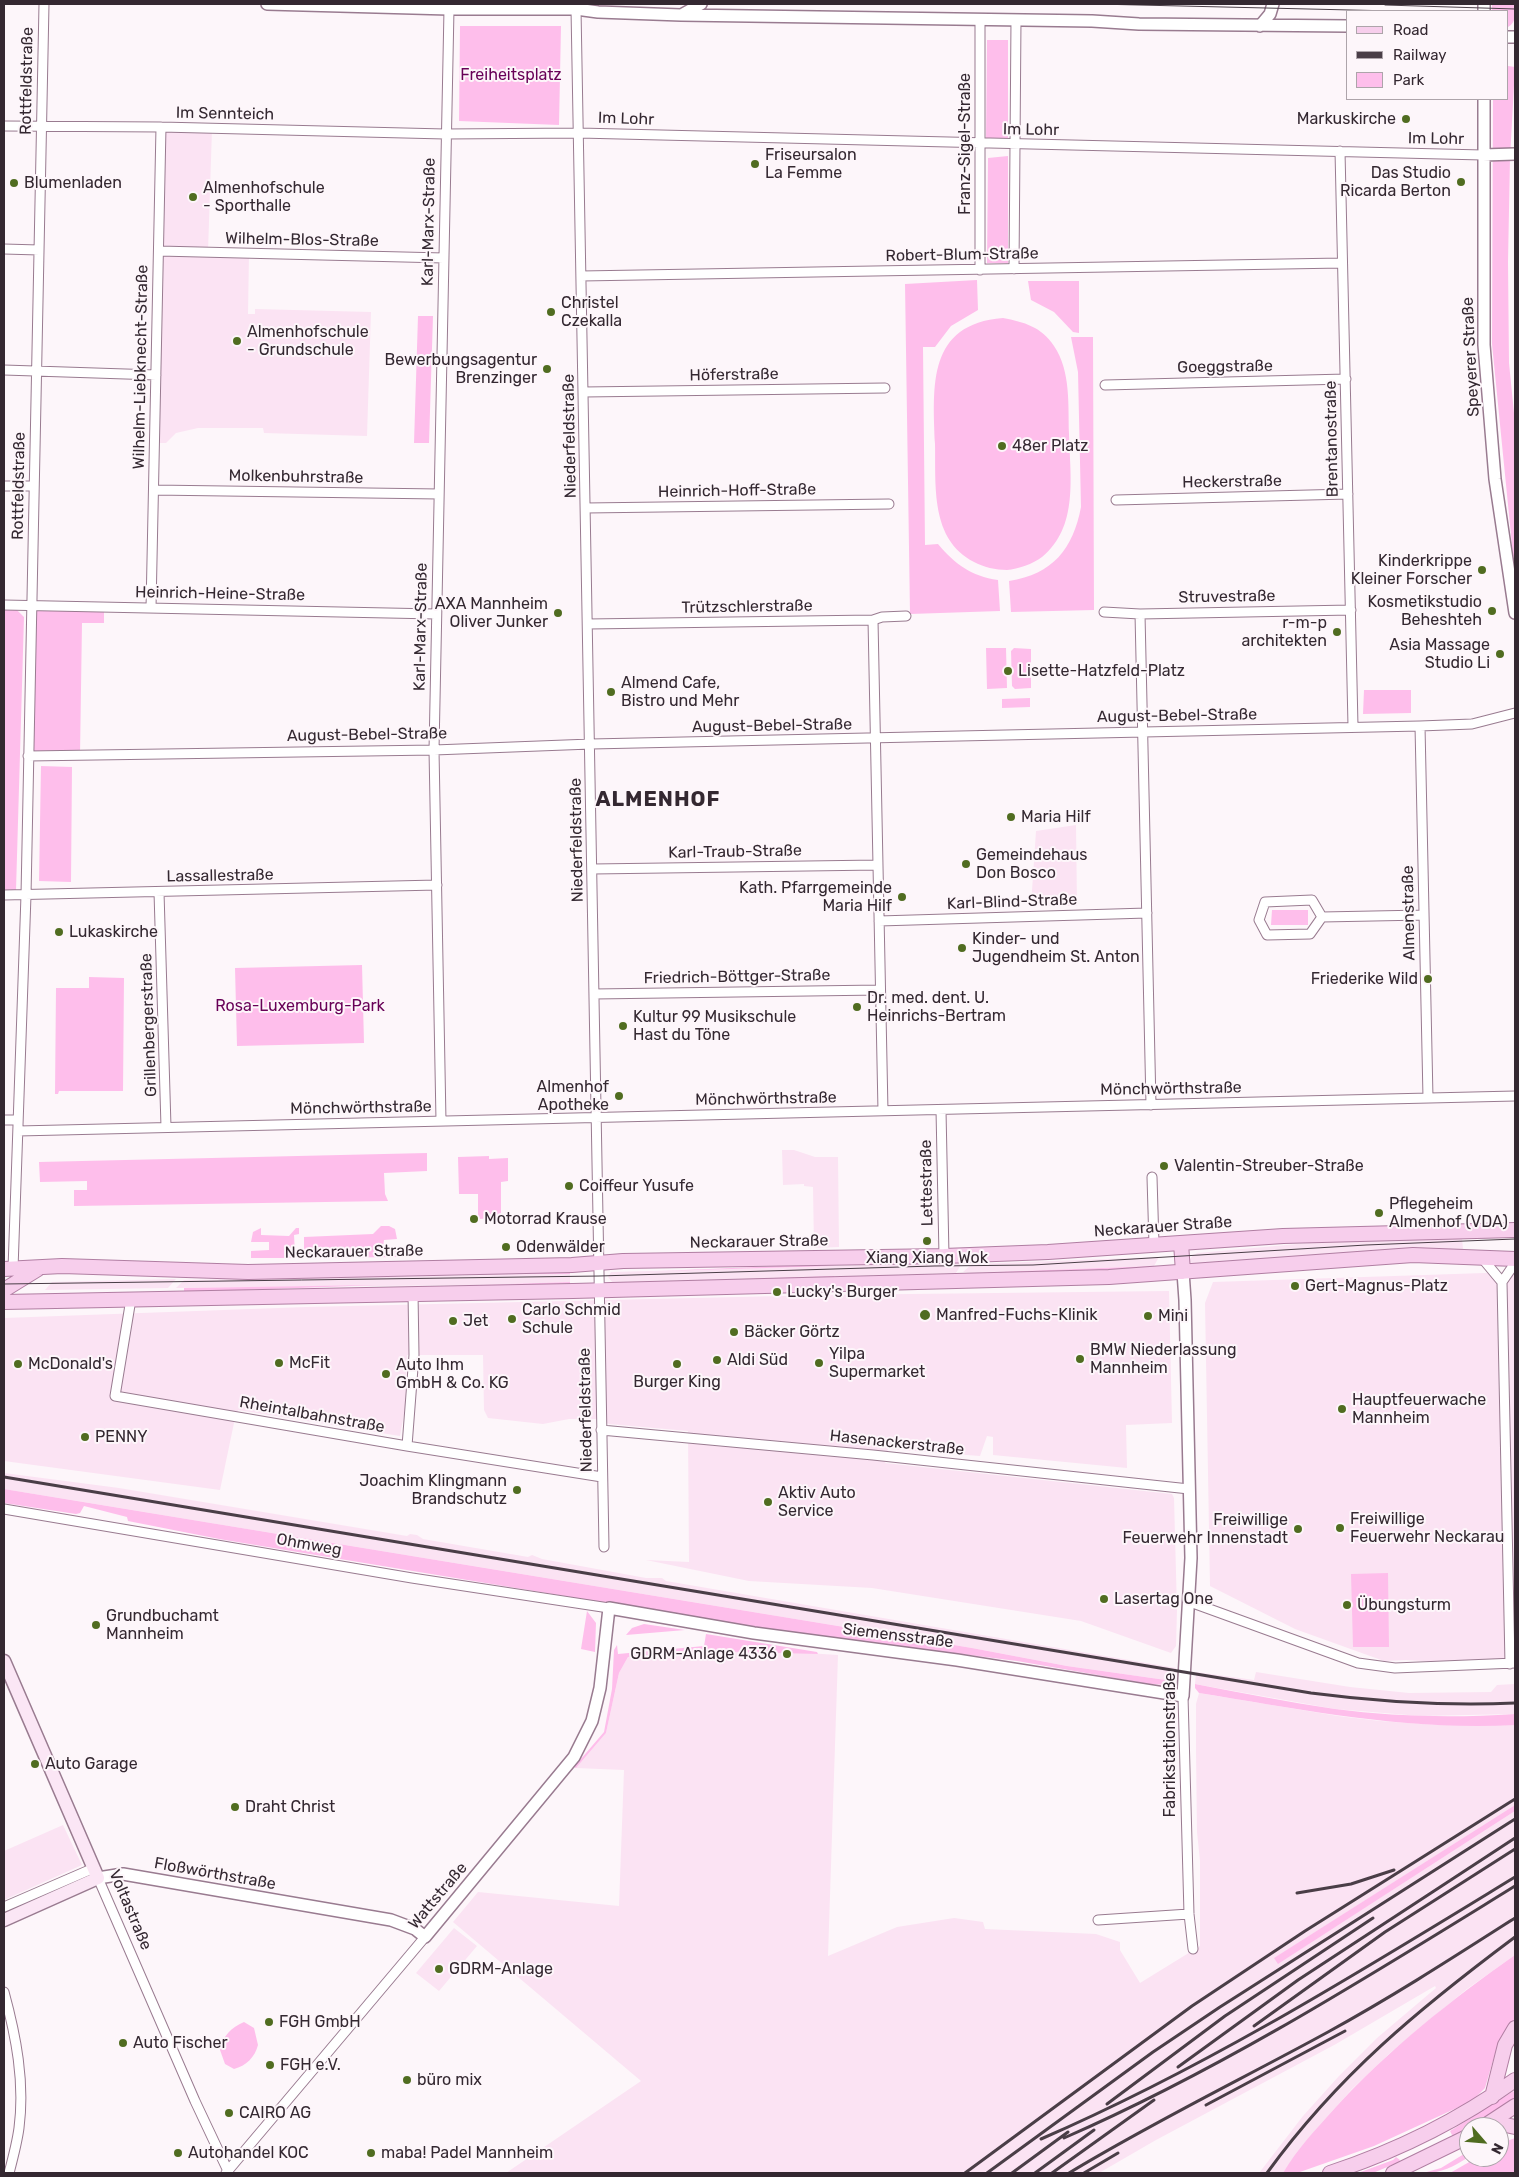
<!DOCTYPE html>
<html>
<head>
<meta charset="utf-8">
<style>
	body { margin:0 }
	#map { position:relative; width:1519px; height:2177px; overflow:hidden; background:#fdf6fa; font-family:Rubik,sans-serif }
	canvas { display:block }
	.frame { position:absolute; inset:0; border:5px solid #342831; pointer-events:none }
	.legend { position:absolute; left:1346px; top:10px; width:162px; height:90px; box-sizing:border-box; background:#fdf6fa; border:1px solid #ada4aa; margin:0; padding:6px 9px; list-style:none; font-size:15px; color:#342831 }
	.legend li { display:flex; align-items:center; gap:10px; height:25px }
	.legend b { width:25px; border:1px solid #ada4aa }
	.north { position:absolute; left:1459px; top:2117px; width:50px; height:50px; box-sizing:border-box; background:#fdf6fa; border:1px solid #ada4aa; border-radius:50%; rotate:117deg; font-size:14px; font-weight:700; line-height:20px; text-align:center; color:#342831 }
	.north::after { content:''; display:block; margin:auto; width:18px; height:22px; background:#506c20; clip-path:polygon(50% 0,100% 100%,50% 72%,0 100%) }
</style>
</head>
<body>
<div id="map">
<canvas width="1519" height="2177"></canvas>
<div class="frame"></div>
<ul class="legend">
<li><b style="height:6px;background:#f7ceec"></b>Road</li>
<li><b style="height:6px;background:#4a3e47"></b>Railway</li>
<li><b style="height:14px;background:#febeeb"></b>Park</li>
</ul>
<div class="north">N</div>
</div>
<script>
const c = document.querySelector('canvas').getContext('2d');
c.lineJoin = 'round';
function paint(path, color) {
  c.fillStyle = color;
  c.fill(path, 'evenodd');
}
function strokePath(path, color, width, dash) {
  c.strokeStyle = color;
  c.lineWidth = width;
  c.lineCap = dash ? 'butt' : 'round';
  c.setLineDash(dash || []);
  c.stroke(path);
}
function label(font, color, halo, rows, align = 'center') {
  c.font = font + ' Rubik,sans-serif';
  c.lineWidth = 4;
  c.setLineDash([]);
  c.textBaseline = 'middle';
  c.strokeStyle = halo;
  c.fillStyle = color;
  for (const [text, x, y, turn = 0] of rows) {
    c.save();
    c.translate(x, y);
    c.rotate((+turn || 0) * Math.PI / 180);
    c.textAlign = isNaN(turn) ? turn : align;
    if (halo) c.strokeText(text, 0, 0);
    c.fillText(text, 0, 0);
    c.restore();
  }
}
paint(new Path2D(`
	M161 127 212 129 208 252 249 254 248 314H255V309L371 312 367 436 264 433 263 428H198L176 433 166 443H155Z
	M1076 825 1077 906H1031L1036 831Z
	M782 1150H794L815 1157H838L839 1247 814 1248 813 1187 804 1186V1184L783 1185Z
	M1462 1238 1463 1249 1364 1251 1192 1265 1189 1261 1193 1255 1198 1253 1320 1242Z
	M1159 1257 1154 1266 996 1272 972 1276V1273L963 1272 972 1264Z
	M954 1261V1263H962L956 1273 613 1283 608 1277 611 1272 914 1264Z
	M1515 1272V1660L1441 1662 1406 1660 1384 1661 1295 1629 1210 1586 1205 1303 1213 1282Z
	M570 1274V1282L477 1285 176 1288 184 1280Z
	M176 1279 168 1288 45 1290 52 1282Z
	M1169 1291 1172 1423 1126 1425 1127 1468 993 1455V1437L987 1436 980 1456 888 1449 885 1463 1172 1494 1174 1498 1177 1610 1176 1646 1171 1653 1081 1621 872 1588 749 1581 646 1560 689 1562 688 1431 609 1424 596 1419H569L543 1424 488 1418 484 1410 483 1355H407L405 1408 400 1436 238 1410 234 1423 220 1490 4 1461V1318L306 1307 824 1295Z
	M4 1473 119 1488 407 1536 410 1534 417 1535 423 1539 528 1557 532 1555 542 1559 646 1578H662L666 1581 1176 1668 1175 1675 1173 1681 1067 1666 972 1648 4 1489Z
	M704 1651 792 1652 838 1655 828 1956 897 1927 954 1918 983 1922 985 1929 1096 1934 1120 1942V1950L1140 1983 1200 1946V1861L1197 1832 1196 1752V1704L1199 1693 1338 1716 1380 1721 1437 1725H1515V1805L1275 1958 1279 1963 1515 1811V1955L1467 1989 1390 2053 1352 2089 1317 2128 1283 2173H1259L1303 2116 1339 2076 1377 2038 1436 1988 1435 1986 1336 2044 1156 2140 1099 2173H506L641 2081 453 1922 478 1892 619 1906 624 1770 576 1768 606 1733 619 1673 628 1657Z
	M1196 1672 1254 1680 1256 1672 1350 1687 1409 1693 1491 1692 1497 1685 1515 1684V1714L1420 1716 1335 1709 1195 1684Z
	M63 1825 82 1865 4 1900V1851Z
	M454 1928 477 1946 439 1991 416 1973Z`), '#fbe3f3');
paint(new Path2D(`
	M1492 4H1515C1515 13 1517 22 1508 27V11H1492Z
	M460 26H561L559 125 459 121Z
	M987 40H1008V141H986Z
	M1508 66 1515 67 1510 158 1508 262 1509 363 1515 423V575L1492 344 1493 99H1508Z
	M1008 156V263H987L988 158Z
	M977 280 978 310 951 326 935 347H923L925 545 938 544C955 564 971 576 998 580L1000 611 910 614 905 284Z
	M1028 281H1079V333L1073 332 1054 312 1031 300Z
	M418 316H433L429 443H414Z
	M1003 318C1024 322 1042 327 1054 346 1071 371 1068 405 1069 434 1070 476 1079 527 1042 557 1033 564 1018 569 1007 570 996 570 983 567 974 562 930 539 936 486 935 444 933 386 927 324 1003 318Z
	M1071 337H1093L1094 610 1011 612 1009 581C1053 574 1073 549 1081 507L1078 372Z
	M31 605 104 607V623H82L80 755 28 756Z
	M4 610H17L24 617 16 890H4Z
	M986 648H1006L1007 688 987 689Z
	M1014 648 1031 649V688L1015 689 1012 686 1011 651Z
	M1364 690H1411V713L1363 714Z
	M1030 698V707L1002 708V699Z
	M41 766 72 767 71 882 39 881Z
	M1272 910H1308V925H1271Z
	M362 965 364 1043 237 1046 235 968Z
	M89 977 124 978 123 1091H59L58 1094H55L56 988H89Z
	M427 1153V1171L384 1173 385 1194 388 1201 74 1206V1190H87V1181L40 1182 39 1162Z
	M489 1156V1159L508 1158V1181L501 1182V1218L478 1219V1194H459L458 1157Z
	M381 1226H389L395 1229 397 1239 384 1240 383 1247H398V1257L304 1258V1237L373 1234Z
	M261 1228V1235L289 1236 296 1228H299V1234L294 1235 295 1253 299 1254V1258H251V1251L269 1250V1242H251L253 1232Z
	M804 1265 836 1266 660 1271Z
	M1154 1266V1270L993 1274 996 1272Z
	M570 1271V1274L408 1275Z
	M834 1276V1278L685 1281Z
	M570 1282V1284L477 1285Z
	M378 1285 191 1292 184 1293V1288Z
	M4 1489 972 1648 1067 1666 1173 1681 1167 1685 1149 1684 1017 1661 770 1630 219 1539 128 1521 127 1517 84 1506 80 1513 76 1514 4 1503Z
	M1388 1573 1389 1647H1353L1351 1574Z
	M587 1611 596 1623 595 1652 581 1649Z
	M644 1624 685 1630 626 1635 632 1628Z
	M706 1634 817 1652 818 1654 704 1651 628 1657 619 1673 606 1733 576 1768 574 1767 604 1732 612 1689 614 1650 617 1645 618 1654 704 1646Z
	M1195 1684C1242 1693 1288 1702 1335 1709 1395 1717 1455 1718 1515 1714V1725C1409 1731 1304 1710 1199 1693L1195 1688Z
	M1515 1805V1811L1278 1964 1274 1958Z
	M1515 1955V2018L1497 2047 1485 2088 1472 2101 1374 2146 1297 2173H1283C1297 2149 1317 2128 1335 2108 1389 2049 1451 2000 1515 1955Z
	M244 2022 254 2028 258 2045C255 2057 246 2066 234 2069L225 2064 220 2050C223 2035 231 2028 244 2022Z
	M1515 2091V2098L1453 2137 1450 2131 1512 2092Z
	M1515 2138V2173H1450L1478 2157H1499V2144Z
	M1469 2151V2157C1452 2167 1443 2173 1423 2173L1441 2168Z
	M1396 2157 1400 2160 1399 2162 1373 2173H1358L1393 2160Z`), '#febeeb');
const minor = new Path2D(`
	M576 9 604 1547
	M980 19V270
	M4 126 161 127 445 134 579 133 1483 155
	M1340 151 1353 726
	M4 249 39 250
	M159 251 444 258
	M1014 269 1016 20
	M581 276 1342 263
	M4 370 156 375
	M1105 385 1346 379
	M584 392 885 388
	M4 486H34
	M154 490 439 494
	M1116 500 1348 494
	M586 508 889 504
	M4 605 436 614
	M151 608 161 127
	M1104 612 1140 614 1351 610
	M1140 614 1151 1105
	M873 620 883 1111
	M588 624 873 620 882 617 906 616
	M1420 726 1428 1098
	M28 756 434 750 591 744 1420 726 1472 724 1515 713
	M593 869 878 865
	M159 892 166 1127
	M4 895 437 885
	M1312 900 1322 917 1310 934 1267 935 1259 920 1265 902Z
	M1322 917 1424 915
	M879 921 1147 913
	M594 994 880 990
	M941 1110 944 1256
	M4 1120H18
	M441 1121 434 750 449 9
	M18 1131 1515 1096
	M1152 1177 1154 1245
	M1482 1258 1502 1282
	M13 1269 26 895 44 4
	M131 1299 115 1396 407 1446 602 1477
	M601 1430 873 1455 1189 1489
	M407 1446 414 1355 413 1293
	M4 1509 412 1578 609 1608
	M1190 1602 1358 1663 1395 1668 1515 1663
	M1510 1664 1502 1282 1515 1263
	M1183 1696 1189 1914 1193 1949
	M98 1878 195 2101 228 2171
	M4 1907 94 1868
	M1098 1920 1189 1914
	M4 1992C16 2036 25 2082 19 2128 17 2143 13 2158 9 2173
	M226 2173 425 1937`);
const tertiary = new Path2D(`
	M267 4 449 9H576L598 12 681 15 1092 21 1139 24 1348 26
	M1484 11V4
	M683 14 701 4
	M1260 26 1270 14 1273 4
	M1508 37H1515
	M1484 99V345L1495 479 1515 613
	M1483 155 1515 154
	M98 1878 123 1874 391 1920 415 1929 425 1937 574 1757 592 1721 600 1688 609 1608 754 1633 957 1660 1183 1696 1191 1558 1185 1300 1183 1272`);
const secondary = new Path2D(`
	M4 1661 98 1878 4 1920`);
const primary = new Path2D(`
	M1181 1243 1183 1272
	M4 1269 62 1266 248 1272 572 1265 623 1261 944 1256 1048 1252 1283 1236 1515 1230
	M4 1290 38 1269
	M4 1302 573 1291 1109 1277 1413 1255 1515 1259
	M1492 2097 1505 2045 1515 2028
	M1492 2122 1515 2127
	M1483 2127 1515 2106
	M1330 2173C1397 2151 1458 2121 1515 2080
	M1393 2173 1469 2136`);
strokePath(minor, '#997b90', 11);
strokePath(tertiary, '#997b90', 14);
strokePath(secondary, '#997b90', 15);
strokePath(primary, '#b07ea2', 16);
strokePath(minor, '#fff', 9);
strokePath(tertiary, '#fff', 11);
strokePath(secondary, '#fbe6f5', 12);
strokePath(primary, '#f7ceec', 14);
strokePath(new Path2D(`
	M1096 4 1393 11
	M1385 5 1515 9
	M4 1284 599 1276 934 1266 1033 1265 1366 1245 1515 1239`), '#4a3e47', 1);
strokePath(new Path2D(`
	M4 1477 1311 1693C1380 1702 1447 1706 1515 1703
	M1297 1893 1351 1884 1394 1870
	M1254 2026 1385 1932 1515 1849
	M1178 2067 1298 1980 1515 1838
	M1107 2104 1225 2016 1373 1918
	M1206 2105 1345 2031
	M1064 2138C1222 2069 1369 1976 1515 1886
	M1041 2139C1207 2067 1361 1971 1515 1877
	M965 2173 1192 2006 1305 1931 1515 1799
	M987 2173 1153 2052 1220 2007 1515 1819
	M1012 2173 1068 2132
	M1035 2173 1094 2130
	M1052 2173 1154 2100
	M1069 2173C1153 2122 1242 2079 1328 2032 1392 1997 1454 1957 1515 1918
	M1084 2173 1118 2153
	M1267 2173C1338 2075 1420 2008 1515 1937`), '#4a3e47', 3);
for (const [x, y, r, color] of [
	[1406,119,5,"#506c20"],
	[755,164,5,"#506c20"],
	[1461,182,5,"#506c20"],
	[14,183,5,"#506c20"],
	[193,197,5,"#506c20"],
	[551,312,5,"#506c20"],
	[237,341,5,"#506c20"],
	[547,369,5,"#506c20"],
	[1002,446,5,"#506c20"],
	[1482,570,5,"#506c20"],
	[1492,611,5,"#506c20"],
	[558,613,5,"#506c20"],
	[1337,632,5,"#506c20"],
	[1500,654,5,"#506c20"],
	[1008,671,5,"#506c20"],
	[611,692,5,"#506c20"],
	[1011,817,5,"#506c20"],
	[966,864,5,"#506c20"],
	[902,897,5,"#506c20"],
	[59,932,5,"#506c20"],
	[962,948,5,"#506c20"],
	[1428,979,5,"#506c20"],
	[857,1007,5,"#506c20"],
	[623,1026,5,"#506c20"],
	[619,1096,5,"#506c20"],
	[1164,1166,5,"#506c20"],
	[569,1186,5,"#506c20"],
	[1379,1213,5,"#506c20"],
	[474,1219,5,"#506c20"],
	[927,1241,5,"#506c20"],
	[506,1247,5,"#506c20"],
	[1295,1286,5,"#506c20"],
	[777,1292,5,"#506c20"],
	[925,1315,6,"#506c20"],
	[1148,1316,5,"#506c20"],
	[512,1319,5,"#506c20"],
	[453,1321,5,"#506c20"],
	[734,1332,5,"#506c20"],
	[1080,1359,5,"#506c20"],
	[717,1360,5,"#506c20"],
	[279,1363,5,"#506c20"],
	[819,1363,5,"#506c20"],
	[18,1364,5,"#506c20"],
	[677,1364,5,"#506c20"],
	[386,1374,5,"#506c20"],
	[1342,1409,5,"#506c20"],
	[85,1437,5,"#506c20"],
	[517,1490,5,"#506c20"],
	[768,1502,5,"#506c20"],
	[1340,1528,5,"#506c20"],
	[1298,1529,5,"#506c20"],
	[1104,1599,5,"#506c20"],
	[1347,1605,5,"#506c20"],
	[96,1625,5,"#506c20"],
	[787,1654,5,"#506c20"],
	[35,1764,5,"#506c20"],
	[235,1807,5,"#506c20"],
	[439,1969,5,"#506c20"],
	[269,2022,5,"#506c20"],
	[123,2043,5,"#506c20"],
	[270,2065,5,"#506c20"],
	[407,2080,5,"#506c20"],
	[229,2113,5,"#506c20"],
	[178,2153,5,"#506c20"],
	[371,2153,5,"#506c20"]
]) {
  const dot = new Path2D();
  dot.arc(x, y, r, 0, 2 * Math.PI);
  c.fillStyle = color;
  c.fill(dot);
  strokePath(dot, '#fdf6fa', 2);
}
label('16px', '#680057', '#fdf6fa', [
	["Freiheitsplatz",511,75],
	["Rosa-Luxemburg-Park",300,1006]
]);
label('16px', '#342831', '#fdf6fa', [
	["Rottfeldstraße",27,81,-89],
	["Im Sennteich",225,114,1],
	["Im Lohr",626,119,2],
	["Im Lohr",1031,130,1],
	["Im Lohr",1436,139,1],
	["Franz-Sigel-Straße",965,144,-90],
	["Karl-Marx-Straße",429,222,-89],
	["Wilhelm-Blos-Straße",302,240,1],
	["Robert-Blum-Straße",962,255,-1],
	["Speyerer Straße",1471,357,-93],
	["Wilhelm-Liebknecht-Straße",141,367,-89],
	["Goeggstraße",1225,367,-1],
	["Höferstraße",734,375,-1],
	["Niederfeldstraße",570,436,-91],
	["Brentanostraße",1332,439,-91],
	["Molkenbuhrstraße",296,477,1],
	["Heckerstraße",1232,482,-1],
	["Rottfeldstraße",19,486,-89],
	["Heinrich-Hoff-Straße",737,491,-1],
	["Heinrich-Heine-Straße",220,594,1],
	["Struvestraße",1227,597,-1],
	["Trützschlerstraße",747,607,-1],
	["Karl-Marx-Straße",421,627,-89],
	["August-Bebel-Straße",1177,716,-1],
	["August-Bebel-Straße",772,726,-1],
	["August-Bebel-Straße",367,735,-1],
	["Niederfeldstraße",577,840,-91],
	["Karl-Traub-Straße",735,852,-1],
	["Lassallestraße",220,876,-1],
	["Karl-Blind-Straße",1012,902,-2],
	["Almenstraße",1409,913,-91],
	["Friedrich-Böttger-Straße",737,977,-1],
	["Grillenbergerstraße",149,1025,-92],
	["Mönchwörthstraße",1171,1089,-1],
	["Mönchwörthstraße",766,1099,-1],
	["Mönchwörthstraße",361,1108,-1],
	["Lettestraße",927,1183,-91],
	["Neckarauer Straße",1163,1227,-4],
	["Neckarauer Straße",759,1242,-1],
	["Neckarauer Straße",354,1252,-1],
	["Niederfeldstraße",586,1410,-91],
	["Rheintalbahnstraße",312,1415,10],
	["Hasenackerstraße",897,1443,6],
	["Ohmweg",309,1545,10],
	["Siemensstraße",898,1636,7],
	["Fabrikstationstraße",1170,1745,-90],
	["Floßwörthstraße",215,1874,10],
	["Wattstraße",438,1896,-50],
	["Voltastraße",130,1910,67]
]);
label('16px', '#342831', '#fdf6fa', [
	["Markuskirche",1396,119,"right"],
	["Friseursalon",765,155],
	["La Femme",765,173],
	["Das Studio",1451,173,"right"],
	["Ricarda Berton",1451,191,"right"],
	["Blumenladen",24,183],
	["Almenhofschule",203,188],
	["- Sporthalle",203,206],
	["Christel",561,303],
	["Czekalla",561,321],
	["Almenhofschule",247,332],
	["- Grundschule",247,350],
	["Bewerbungsagentur",537,360,"right"],
	["Brenzinger",537,378,"right"],
	["48er Platz",1012,446],
	["Kinderkrippe",1472,561,"right"],
	["Kleiner Forscher",1472,579,"right"],
	["Kosmetikstudio",1482,602,"right"],
	["Beheshteh",1482,620,"right"],
	["AXA Mannheim",548,604,"right"],
	["Oliver Junker",548,622,"right"],
	["r-m-p",1327,623,"right"],
	["architekten",1327,641,"right"],
	["Asia Massage",1490,645,"right"],
	["Studio Li",1490,663,"right"],
	["Lisette-Hatzfeld-Platz",1018,671],
	["Almend Cafe,",621,683],
	["Bistro und Mehr",621,701],
	["Maria Hilf",1021,817],
	["Gemeindehaus",976,855],
	["Don Bosco",976,873],
	["Kath. Pfarrgemeinde",892,888,"right"],
	["Maria Hilf",892,906,"right"],
	["Lukaskirche",69,932],
	["Kinder- und",972,939],
	["Jugendheim St. Anton",972,957],
	["Friederike Wild",1418,979,"right"],
	["Dr. med. dent. U.",867,998],
	["Heinrichs-Bertram",867,1016],
	["Kultur 99 Musikschule",633,1017],
	["Hast du Töne",633,1035],
	["Almenhof",609,1087,"right"],
	["Apotheke",609,1105,"right"],
	["Valentin-Streuber-Straße",1174,1166],
	["Coiffeur Yusufe",579,1186],
	["Pflegeheim",1389,1204],
	["Almenhof (VDA)",1389,1222],
	["Motorrad Krause",484,1219],
	["Odenwälder",516,1247],
	["Xiang Xiang Wok",927,1258,"center"],
	["Gert-Magnus-Platz",1305,1286],
	["Lucky's Burger",787,1292],
	["Carlo Schmid",522,1310],
	["Schule",522,1328],
	["Manfred-Fuchs-Klinik",936,1315],
	["Mini",1158,1316],
	["Jet",463,1321],
	["Bäcker Görtz",744,1332],
	["BMW Niederlassung",1090,1350],
	["Mannheim",1090,1368],
	["Yilpa",829,1354],
	["Supermarket",829,1372],
	["Aldi Süd",727,1360],
	["McFit",289,1363],
	["McDonald's",28,1364],
	["Auto Ihm",396,1365],
	["GmbH & Co. KG",396,1383],
	["Burger King",677,1382,"center"],
	["Hauptfeuerwache",1352,1400],
	["Mannheim",1352,1418],
	["PENNY",95,1437],
	["Joachim Klingmann",507,1481,"right"],
	["Brandschutz",507,1499,"right"],
	["Aktiv Auto",778,1493],
	["Service",778,1511],
	["Freiwillige",1350,1519],
	["Feuerwehr Neckarau",1350,1537],
	["Freiwillige",1288,1520,"right"],
	["Feuerwehr Innenstadt",1288,1538,"right"],
	["Lasertag One",1114,1599],
	["Übungsturm",1357,1605],
	["Grundbuchamt",106,1616],
	["Mannheim",106,1634],
	["GDRM-Anlage 4336",777,1654,"right"],
	["Auto Garage",45,1764],
	["Draht Christ",245,1807],
	["GDRM-Anlage",449,1969],
	["FGH GmbH",279,2022],
	["Auto Fischer",133,2043],
	["FGH e.V.",280,2065],
	["büro mix",417,2080],
	["CAIRO AG",239,2113],
	["Autohandel KOC",188,2153],
	["maba! Padel Mannheim",381,2153]
], 'left');
c.letterSpacing = '1px';
label('bold 21px', '#342831', '#fdf6fa', [
	["ALMENHOF",658,800]
]);
c.letterSpacing = '0px';
</script>
</body>
</html>
